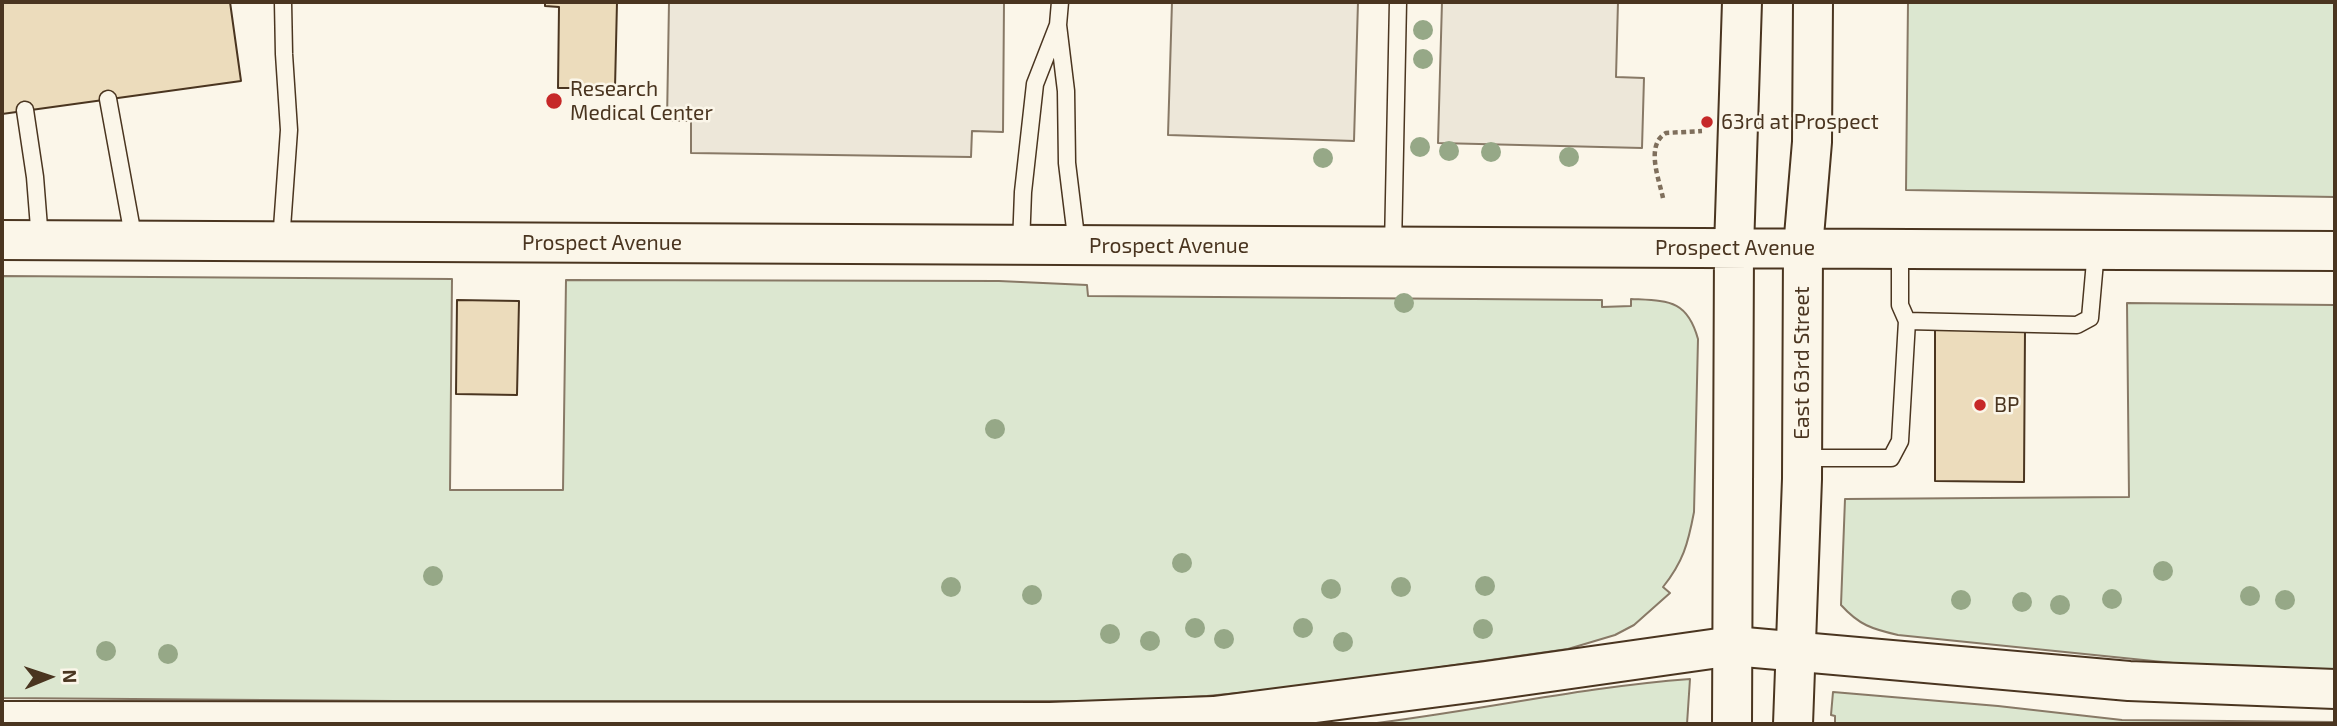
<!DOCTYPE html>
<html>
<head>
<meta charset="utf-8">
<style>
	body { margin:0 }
	#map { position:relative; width:2337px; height:726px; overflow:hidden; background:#fbf6e9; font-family:"Exo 2",sans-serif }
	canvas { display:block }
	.frame { position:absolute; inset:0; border:4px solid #4a3520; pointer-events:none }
	.north { position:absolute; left:14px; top:642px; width:70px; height:70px; -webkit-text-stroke:5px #fbf6e9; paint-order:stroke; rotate:88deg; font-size:19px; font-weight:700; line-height:28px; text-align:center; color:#4a3520 }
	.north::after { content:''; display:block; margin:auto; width:24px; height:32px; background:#4a3520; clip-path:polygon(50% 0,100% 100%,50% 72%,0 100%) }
</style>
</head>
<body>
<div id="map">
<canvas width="2337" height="726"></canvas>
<div class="frame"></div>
<div class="north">N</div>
</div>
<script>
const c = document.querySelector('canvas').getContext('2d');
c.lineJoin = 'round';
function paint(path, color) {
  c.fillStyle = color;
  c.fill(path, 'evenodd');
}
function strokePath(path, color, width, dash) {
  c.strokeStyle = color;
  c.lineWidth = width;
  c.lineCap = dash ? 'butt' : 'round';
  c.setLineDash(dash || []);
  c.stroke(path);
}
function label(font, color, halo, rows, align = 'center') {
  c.font = font + ' "Exo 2",sans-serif';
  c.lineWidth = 5;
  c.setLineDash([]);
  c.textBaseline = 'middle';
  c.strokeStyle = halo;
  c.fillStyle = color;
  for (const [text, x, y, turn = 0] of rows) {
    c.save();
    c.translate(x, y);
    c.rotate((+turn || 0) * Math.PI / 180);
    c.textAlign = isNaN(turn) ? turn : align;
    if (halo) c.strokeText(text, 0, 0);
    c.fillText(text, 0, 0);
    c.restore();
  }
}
const green = new Path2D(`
	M1908 2H2335V197L1906 190Z
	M2 276 452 279 450 490H563L566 280 999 281 1087 285 1088 296 1602 300V307L1631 306V299C1668 301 1687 299 1698 339L1694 512C1688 544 1683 562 1663 587L1670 593 1634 625 1615 635 1568 649 1300 687 1207 696 1117 701H393L2 698Z
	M2127 303 2335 305V674L2222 668 1898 635C1872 629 1859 625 1841 605L1845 499 2129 497Z
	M1690 679 1687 724H1369C1477 711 1582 687 1690 679Z
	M1833 692 1998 706 2122 720 2335 722V724H1835V716L1831 715Z`);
paint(green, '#dce7d0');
strokePath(green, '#887966', 2);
const parking = new Path2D(`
	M669 2H1004L1003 132 972 131 971 157 691 153V121H667Z
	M1172 2H1358L1354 141 1168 135Z
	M1442 2H1618L1616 77 1644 78 1642 148 1438 143Z`);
paint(parking, '#ede7d9');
strokePath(parking, '#887966', 2);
const building = new Path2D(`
	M2 2H230L241 81 2 114Z
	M545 2H617L615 88H558L559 7 545 6Z
	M457 300 519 301 517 395 456 394Z
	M1935 329H2025L2024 482 1935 481Z`);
paint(building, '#ecdcbc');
strokePath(building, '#4a3520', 2);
const service = new Path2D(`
	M1058 25 1060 2
	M108 99 134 241
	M25 110 35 177 40 240
	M281 242 289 130 284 54 283 2
	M1021 245 1023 192 1035 84 1058 25 1066 91 1067 163 1077 245
	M1393 247 1398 2
	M1900 249V305L1907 321 2077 325 2090 318 2096 250
	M1802 458H1891L1900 441 1907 321`);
const secondary = new Path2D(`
	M2 240 2335 251
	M1732 724 1734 248 1742 2
	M1793 724 1802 479 1803 248 1812 142 1813 2`);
const trunk = new Path2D(`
	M2 721 1050 722 1214 716 1486 681 1733 646 2129 681 2335 689`);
strokePath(service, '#4a3520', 19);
strokePath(secondary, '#4a3520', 42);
strokePath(trunk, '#4a3520', 42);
strokePath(new Path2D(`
	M1663 198C1659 179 1645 145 1666 133L1702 131`), '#7f6f5c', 4.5, [5, 3.5]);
strokePath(service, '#fbf6e9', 16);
strokePath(secondary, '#fbf6e9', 38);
strokePath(trunk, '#fbf6e9', 38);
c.fillStyle = '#96a887';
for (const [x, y] of [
	[1423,30],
	[1423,59],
	[1420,147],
	[1449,151],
	[1491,152],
	[1569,157],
	[1323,158],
	[1404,303],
	[995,429],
	[1182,563],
	[2163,571],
	[433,576],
	[1485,586],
	[951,587],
	[1401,587],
	[1331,589],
	[1032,595],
	[2250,596],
	[2112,599],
	[1961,600],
	[2285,600],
	[2022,602],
	[2060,605],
	[1195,628],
	[1303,628],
	[1483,629],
	[1110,634],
	[1224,639],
	[1150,641],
	[1343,642],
	[106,651],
	[168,654]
]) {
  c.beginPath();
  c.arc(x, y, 10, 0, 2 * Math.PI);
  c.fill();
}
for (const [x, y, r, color] of [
	[554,101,9,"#c62828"],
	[1707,122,7,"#c62828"],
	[1980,405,7,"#c62828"]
]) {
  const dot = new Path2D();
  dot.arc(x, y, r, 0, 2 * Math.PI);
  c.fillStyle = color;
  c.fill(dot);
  strokePath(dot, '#fbf6e9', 2.5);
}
label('21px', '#4a3520', '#fbf6e9', [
	["Research",570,89],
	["Medical Center",570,113],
	["63rd at Prospect",1721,122],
	["BP",1994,405]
], 'left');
label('21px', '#4a3520', '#fbf6e9', [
	["Prospect Avenue",602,243],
	["Prospect Avenue",1169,246],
	["Prospect Avenue",1735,248],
	["East 63rd Street",1802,363,-90]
]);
</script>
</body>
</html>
